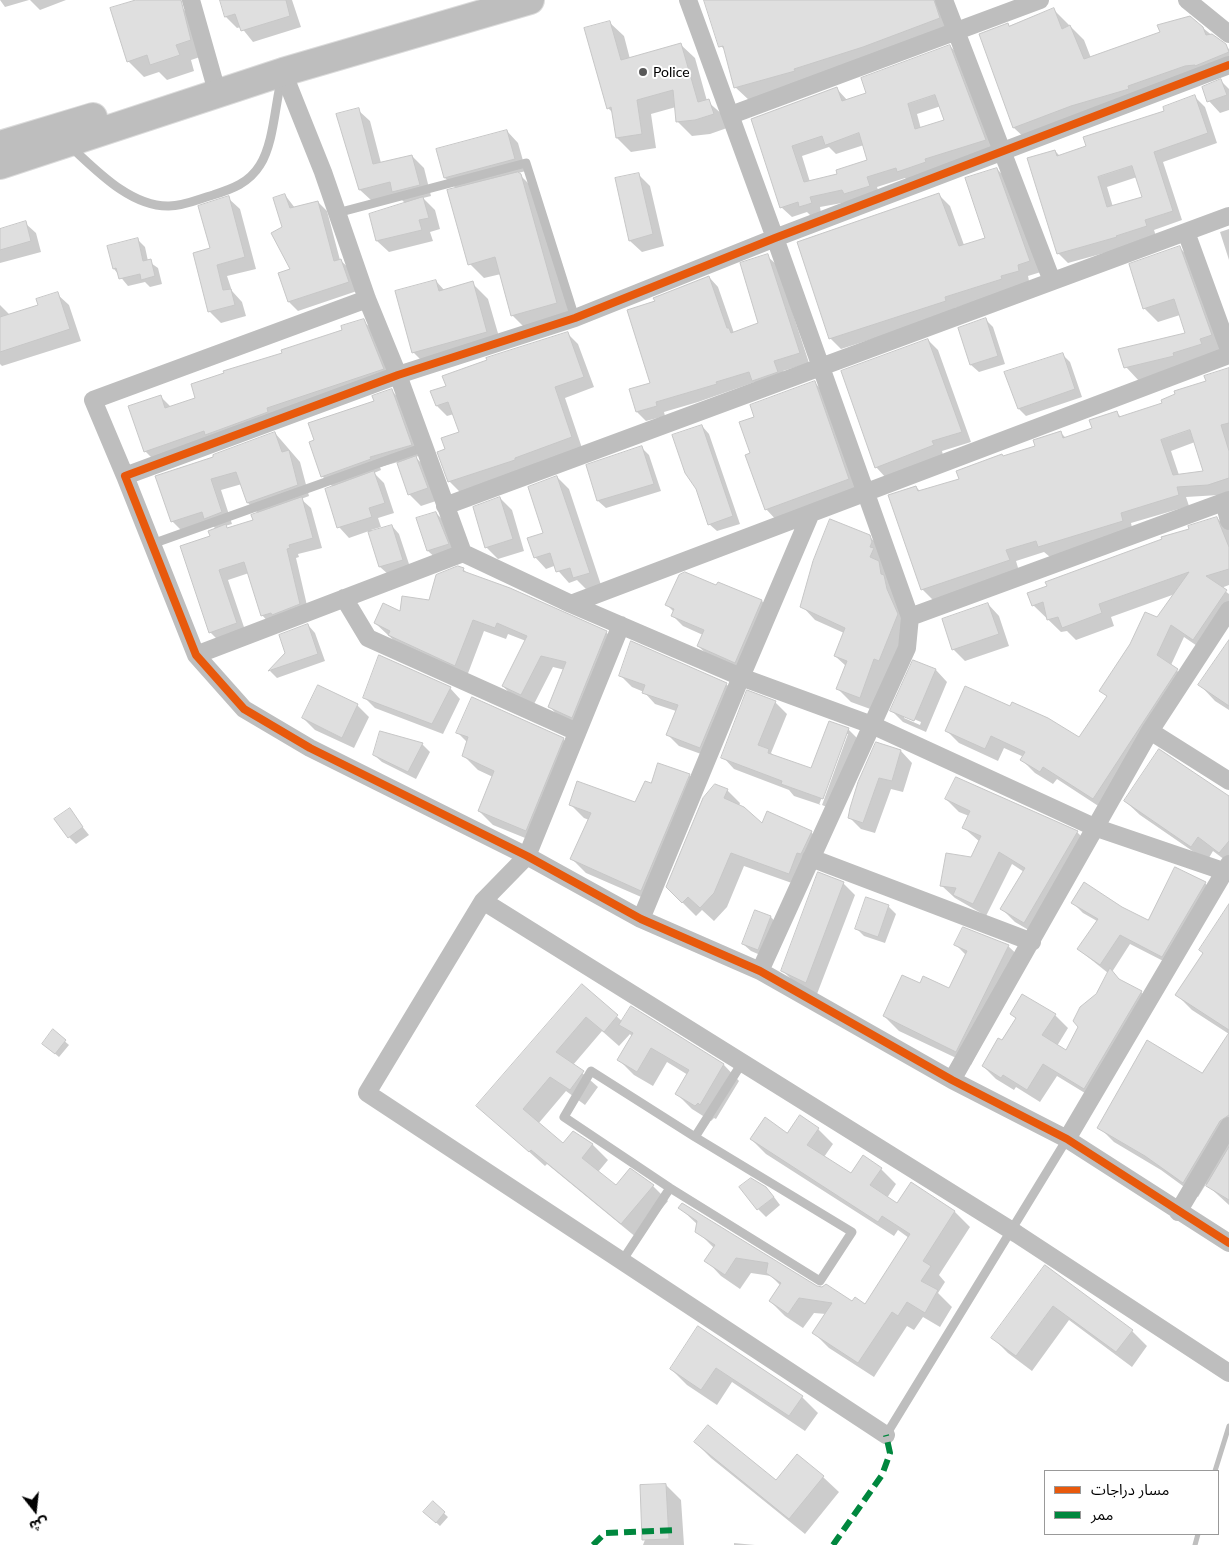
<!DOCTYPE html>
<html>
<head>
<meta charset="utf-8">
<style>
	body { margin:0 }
	#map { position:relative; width:1229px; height:1545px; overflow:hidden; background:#fff; font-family:Lato,"Noto Sans Arabic",sans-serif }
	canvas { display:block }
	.legend { position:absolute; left:1044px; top:1470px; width:175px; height:65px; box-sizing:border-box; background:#fff; border:1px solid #999; margin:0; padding:6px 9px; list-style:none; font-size:15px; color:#000 }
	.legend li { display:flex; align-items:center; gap:10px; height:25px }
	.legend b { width:25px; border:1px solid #999 }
	.north { position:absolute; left:10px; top:1485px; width:50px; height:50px; -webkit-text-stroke:4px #fff; paint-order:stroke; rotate:164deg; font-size:14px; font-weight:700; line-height:20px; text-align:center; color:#000 }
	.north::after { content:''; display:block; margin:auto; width:18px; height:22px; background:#000; clip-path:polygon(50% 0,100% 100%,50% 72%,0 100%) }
</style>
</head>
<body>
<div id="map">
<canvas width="1229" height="1545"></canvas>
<ul class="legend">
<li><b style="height:6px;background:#e8590c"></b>مسار دراجات</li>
<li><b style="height:6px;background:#00873e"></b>ممر</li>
</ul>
<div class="north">ش</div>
</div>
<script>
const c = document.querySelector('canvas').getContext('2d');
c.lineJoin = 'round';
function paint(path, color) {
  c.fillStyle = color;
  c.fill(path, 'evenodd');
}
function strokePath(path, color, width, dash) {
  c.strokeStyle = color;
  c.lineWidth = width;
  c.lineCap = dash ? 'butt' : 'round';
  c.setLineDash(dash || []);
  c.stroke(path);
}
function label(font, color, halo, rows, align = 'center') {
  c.font = font + ' Lato,sans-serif';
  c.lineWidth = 4;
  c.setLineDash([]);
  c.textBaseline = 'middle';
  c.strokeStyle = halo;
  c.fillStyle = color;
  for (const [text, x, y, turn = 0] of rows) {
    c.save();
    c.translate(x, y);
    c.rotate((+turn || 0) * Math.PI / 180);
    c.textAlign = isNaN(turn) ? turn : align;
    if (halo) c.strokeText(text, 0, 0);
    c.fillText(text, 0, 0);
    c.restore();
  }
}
paint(new Path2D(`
	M0 0H29L5 7Z
	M30 0H66L40 10Z
	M221 0H292L301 27 253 42 241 27 237 28 226 17Z
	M706 0H944L953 32 750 101 735 87 726 51 721 46Z
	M181 7 197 22 206 55 191 60 194 71 167 80 159 72 144 77 128 61Z
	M1054 10 1084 40 1091 58 1203 28 1229 49V71L1028 141 1014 128 1008 25 1010 27Z
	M609 22 624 36 630 59 680 44 695 58 707 101 723 115 727 128 710 134 692 136 677 121 676 107 651 114 656 148 631 152 617 138 613 113 608 108Z
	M950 46 960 56 995 150 908 181 905 178 877 187 880 196 820 207 821 213 811 216 807 212 792 217 781 207 752 120 837 89 848 101 868 94ZM941 106 945 121 921 129 917 114ZM864 145 869 161 839 175 810 182 802 156 829 147 836 154Z
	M1221 81 1229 89V110L1220 113 1209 101Z
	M1195 97 1205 107 1217 143 1163 162 1182 220 1154 230 1156 236 1126 247 1068 263 1058 253 1055 151 1060 156 1088 147ZM1137 177 1143 198 1113 207 1107 187Z
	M358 110 370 121 381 163 412 156 424 168 431 196 423 198 435 210 440 229 430 232 433 241 389 252 377 241 406 204 397 195 372 201 360 190Z
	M507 131 518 143 526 171 518 173 535 190 571 317 527 330 512 315 501 274 484 278 470 264 457 189 445 178Z
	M997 169 1008 180 1041 272 1028 276 1029 281 1012 290 955 308 956 312 841 349 830 338 939 195 950 206 964 245 986 239Z
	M638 174 650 186 664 246 642 252 630 241 616 179Z
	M285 195 295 208 318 202 327 211 340 260 350 269 357 291 298 311 289 302 292 270 284 228Z
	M228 198 240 209 256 269 227 276 232 291 242 302 246 316 221 323 210 312 211 249Z
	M25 223 36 233 41 252 0 263V230Z
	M1229 229V260L1220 232Z
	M137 239 145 247 148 261 158 268 162 284 150 287 145 282 128 286 114 269 108 247Z
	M1180 248 1194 262 1226 349 1140 382 1126 367 1186 334 1180 315 1158 322 1144 308Z
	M767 256 777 265 809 363 783 371 786 381 762 390 755 382 698 402 664 412 665 416 646 421 637 412 652 384 656 302 709 277 718 287 734 333 760 324Z
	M436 281 445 291 472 283 488 299 502 347 429 368 413 352Z
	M57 294 69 305 81 341 2 366 0 364V305L10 315 39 306Z
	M985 319 993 327 1005 364 979 372 971 365 959 328Z
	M363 321 377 334 396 382 158 464 145 451 160 396 172 408 197 399 284 354Z
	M567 333 578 344 594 387 565 398 582 448 460 492 449 481 447 450 461 433 454 414 447 416 437 406 447 386 444 377Z
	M928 340 938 350 971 442 942 451 943 455 886 478 876 467Z
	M1063 355 1070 362 1082 397 1026 416 1019 409Z
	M1229 370V492L1219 495 1186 497 1189 506 1131 523 1133 532 1050 557 1044 552 1016 561 1019 571 933 600 922 589 916 487 921 492 961 480 1004 457 1037 447 1060 432 1066 438 1094 429 1116 412 1121 417 1164 404ZM1195 442 1205 472 1179 475 1171 451Z
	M814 382 828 396 862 493 779 523 766 509 751 454 755 418Z
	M391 390 402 401 422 455 415 457 428 469 439 500 421 506 409 494 398 462 380 467 381 470 374 473 384 483 394 513 378 518 381 527 371 530 372 532 392 526 399 534 410 567 388 574 380 567 369 531 349 538 339 527 333 487 322 476 376 402Z
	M702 426 709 434 740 524 717 531 709 524Z
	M275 433 300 462 309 496 301 499 311 508 322 548 298 554 299 557 296 558 309 614 271 625 262 615 249 573 228 580 246 633 220 642 210 632 212 537 216 529 210 523 183 532 172 521 215 457ZM242 484 248 503 259 514 254 520 228 529 225 526 232 524 221 490Z
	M642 448 649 455 661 491 606 508 598 501Z
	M557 477 569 489 601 585 586 589 577 580 569 583 554 566 546 569 535 557 544 533Z
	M500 498 512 510 524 551 498 559 486 547Z
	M436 513 448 525 459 556 440 562 428 551 418 519Z
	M1217 518 1229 530V585L1221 588 1229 594V618L1206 652 1184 637 1171 665 1190 683 1106 811 1057 779 1053 784 1035 773 1022 760 1024 757 1004 748 998 761 959 743 946 730 1080 739 1108 697 1101 691 1175 594 1111 617 1114 626 1076 640 1067 631 1061 632 1033 605Z
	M869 536 883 550 911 629 873 710 851 702 837 688 846 666 835 656 844 633 815 620 802 606Z
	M463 569 469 575 606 632 618 644 583 728 561 719 550 707 565 670 553 667 533 706 514 698 503 686 526 641 508 634 506 639 484 631 467 676 401 647 375 623 430 602Z
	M719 583 762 601 772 611 746 672 709 656 698 646 703 635 683 626 673 616 674 612 667 605 717 587Z
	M988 604 999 616 1009 646 965 661 953 649Z
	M308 625 315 633 325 661 277 678 270 671Z
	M1229 642V710L1215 701 1200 685Z
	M914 661 936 670 947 682 926 732 903 722 892 711ZM904 715 921 722 920 725 904 718Z
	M621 676 726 684 738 695 712 758 679 746 668 735 676 711 655 704 644 692 632 687Z
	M450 688 460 699 443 734 375 708 364 697Z
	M775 702 787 714 771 753 774 756 812 770 848 729 860 741 834 810 822 805 848 734H845L819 805H821L794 796 789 790 734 769 723 757Z
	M357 705 369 717 354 748 315 730 303 718Z
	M457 732 563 739 577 753 540 844 493 825 479 811 493 777 478 770 464 756 468 743Z
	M422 744 430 752 416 779 382 762 374 755Z
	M901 751 912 763 903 792 891 789 875 833 861 829 850 818 859 782Z
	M689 775 702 789 655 903 586 873 572 859 589 820 584 818 570 804 636 803 652 785Z
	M727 790 740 803 739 806 762 825 811 832 825 846 803 887 744 866 727 907 714 921 702 910 696 916 681 901Z
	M1229 797V863L1213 851 1207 861 1140 815 1125 801Z
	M946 799 1077 832 1090 845 1037 935 1015 922 1002 909 1024 872 1012 864 986 916 955 898 942 886 971 859 980 842 964 828 969 816 959 812Z
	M69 810 89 835 76 844 69 837Z
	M843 883 855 895 817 994 794 982 782 970Z
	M1205 883 1215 894 1173 966 1130 944 1112 972 1123 983 1141 992 1154 1005 1098 1101 1057 1076 1040 1102 1016 1087 1014 1090 996 1079 983 1066 1017 1019 1011 1014 1055 1015 1068 1028 1057 1046 1066 1052 1108 973 1078 949 1097 921 1083 913 1073 903 1121 908 1148 921Z
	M888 906 896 914 885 943 864 936 856 928Z
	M1229 906V1034L1192 1010 1177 995 1204 954Z
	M755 912 771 917 778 925 765 957 751 951 743 944Z
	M956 945 1008 946 1023 960 971 1065 899 1031 884 1016 920 984 949 990 966 955Z
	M582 986 623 1022 632 1008 724 1065 739 1081 716 1119 714 1118 711 1121 692 1109 677 1094 688 1075 667 1062 653 1086 634 1075 619 1060 632 1037 630 1034 619 1046 602 1031 573 1065 598 1087 585 1105 566 1091 538 1124 563 1145 573 1132 593 1145 608 1160 598 1172 616 1187 653 1186 668 1201 637 1238 547 1164 545 1166 478 1106Z
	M53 1031 69 1045 59 1057 47 1047Z
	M1229 1035V1205L1206 1184 1198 1197 1161 1170 1114 1142 1099 1127 1202 1074Z
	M818 1129 833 1144 824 1157 851 1175 881 1169 896 1184 887 1198 897 1205 911 1184 955 1212 970 1227 939 1275 945 1282 938 1293 952 1307 940 1327 923 1317 914 1330 907 1326 874 1377 829 1348 814 1333 826 1314 814 1313 803 1328 785 1316 770 1301 780 1285 771 1276 751 1273 740 1289 721 1276 706 1260 714 1248 697 1231 698 1225 680 1208 816 1288 852 1303 865 1305 909 1238 898 1230 894 1236 766 1154 751 1139Z
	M774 1197 780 1205 766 1217 758 1209Z
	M1045 1267 1132 1331 1147 1346 1132 1367 1069 1320 1032 1371 1008 1353 993 1338Z
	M699 1328 802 1397 818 1413 805 1431 732 1382 717 1405 687 1385 671 1369Z
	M695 1442 776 1482 823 1477 839 1492 805 1534 711 1458Z
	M666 1485 681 1500 684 1545H643Z
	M433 1503 448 1517 440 1526 425 1512Z
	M734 1543 755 1545H734Z`), '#0003');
strokePath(new Path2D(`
	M1215 1471 1229 1426
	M1195 1545 1198 1534`), '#bfbfbf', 5);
const building = new Path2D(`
	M136 0H181L191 40 176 45 180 55 150 65 147 55 127 62 110 8Z
	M220 0H286L290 16 241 31 235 14 225 17Z
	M704 0H934L940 18 863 47 794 69 795 71 734 88 723 46 719 47Z
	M1054 8 1062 29 1070 25 1084 59 1160 32 1157 25 1190 16 1203 27 1206 35 1212 34 1226 44 1229 52 1195 66V65L1185 66 1128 86 1129 89 1071 106 1013 128 979 34 1008 23 1009 26Z
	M610 21 621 60 681 43 698 102 709 99 714 114 695 120 676 122 673 90 637 100 642 134 616 138 611 107 607 109 584 28Z
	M950 45 986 140 925 159 926 162 897 172 896 168 867 177 870 186 844 194 842 190 810 197 812 203 799 207 798 202 780 208 751 119 837 87 842 101 866 93 861 78ZM935 95 944 120 915 129 908 104ZM859 133 867 160 836 170 837 174 804 182 792 146 822 136 825 145Z
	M1221 79 1227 95 1207 102 1202 87Z
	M1195 95 1208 133 1154 152 1173 211 1145 220 1147 226 1116 236 1117 237 1057 254 1027 158 1055 150 1057 156 1086 146 1083 137 1164 111 1163 107ZM1132 166 1142 197 1107 207 1098 177Z
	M359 108 373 164 412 155 420 185 392 192 390 182 359 190 336 114Z
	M507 130 515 159 444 178 436 149Z
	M997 168 1030 261 1018 265 1019 271 1001 276 1002 279 945 297 946 301 829 339 797 242 939 193 959 246 985 238 965 178Z
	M518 172 521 174 557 303 511 316 495 257 468 265 447 190Z
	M639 173 653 234 629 241 615 178Z
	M285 194 290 208 318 201 334 261 341 259 349 282 288 302 278 273 290 269 271 233 282 227 273 198Z
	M229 196 245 257 217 265 223 290 231 289 235 305 208 312 193 253 210 248 198 206Z
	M423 197 429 218 419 220 422 230 376 241 369 214Z
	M26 221 31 241 0 250V229Z
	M138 238 143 261 151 259 155 276 141 280 140 274 119 279 116 268 113 269 107 246Z
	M1180 246 1212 335 1200 339 1202 344 1173 353 1174 356 1124 368 1118 349 1185 333 1174 299 1143 309 1129 264Z
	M768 254 800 353 774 361 778 372 752 381 749 372 716 382 717 384 656 402 657 406 636 412 629 389 650 383 627 310 655 301 653 298 709 276 727 328H729L731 333 758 323 740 263Z
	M436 280 439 291 473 281 487 332 412 353 395 291Z
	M58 292 70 329 0 352V317L38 305 36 299Z
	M986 318 998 356 970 365 958 328Z
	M364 319 384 369 267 408 268 412 205 435 204 431 144 452 128 406 161 395 165 408 195 398 191 384 224 373 223 371 282 353 281 350 342 330 341 326Z
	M568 332 584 377 555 387 572 437 515 458V460L448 482 437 452 445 449 441 438 459 432 448 402 436 406 430 391 446 386 442 376 487 360 486 358Z
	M928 339 962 432 932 441 934 445 875 468 841 371Z
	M1063 353 1075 389 1018 409 1004 372Z
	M1229 368V423L1221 425 1229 451V478L1208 485 1177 487 1179 495 1121 513 1123 521 1038 547 1036 541 1006 550 1010 560 921 590 888 495 916 486 918 491 959 479 956 471 1002 454 1003 456 1035 446 1033 440 1061 431 1063 438 1092 428 1089 420 1117 411 1119 417 1162 403 1161 400 1175 394 1174 391 1206 381 1204 376ZM1190 430 1203 471 1173 475 1161 440Z
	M815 381 849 479 765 510 745 455 750 453 739 422 754 417 750 405Z
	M392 389 412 445 370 457 371 459 321 477 309 442 314 440 308 423 374 401 372 396Z
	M702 425 733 516 708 525 696 489 685 473 672 435Z
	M275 432 282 452 289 450 298 485 247 503 236 472 211 479 222 512 204 519 202 512 171 522 155 476 213 457V455Z
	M642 446 654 484 597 501 586 465Z
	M416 456 428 488 408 495 397 463Z
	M374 471 385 503 369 508 372 517 337 528 325 489Z
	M557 476 590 573 573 578 570 568 556 572 550 553 534 558 527 538 543 533 528 487Z
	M302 497 313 538 289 545 290 548 287 549 300 604 272 615 271 613 261 616 244 562 219 570 237 623 209 633 180 546 210 536 208 531 226 524 227 528 253 520 251 515Z
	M500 497 513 539 485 548 473 507Z
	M436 512 449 544 427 551 416 518Z
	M1217 517 1229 547V569L1206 576 1227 590 1193 640 1171 625 1157 655 1178 669 1093 799 1043 767 1040 772 1020 760 1025 752 991 736 985 749 945 731 965 686 1010 706 1012 702 1048 718 1079 737 1107 696 1099 691 1130 644 1145 612 1157 617 1189 572 1099 604 1102 613 1062 628 1058 617 1047 620 1043 602 1032 606 1027 593 1047 586 1045 582 1162 539 1161 537 1189 529 1188 526Z
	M830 519 870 535 872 542 870 547 874 548 870 557 879 561 881 574 884 575 887 589 898 614 879 661 874 659 860 698 836 689 847 661 834 656 845 628 800 607 813 561Z
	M392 525 403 560 379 567 368 532Z
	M458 566 464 568 463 571 510 588 607 631 572 718 548 707 566 662 541 656 521 695 502 686 527 636 497 623 495 628 473 620 455 666 388 635 390 631 374 623 383 603 400 611 402 596 429 600 436 575Z
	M685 572 716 585 718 582 762 600 735 663 697 646 704 630 671 616 674 609 665 605 679 575Z
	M988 603 999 634 952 650 942 619Z
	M308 624 318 654 268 671 285 653 279 635Z
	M1229 640V706L1198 685Z
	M631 641 727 683 700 748 666 735 678 705 642 693 645 685 619 676Z
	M379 655 451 687 432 724 363 698Z
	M913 660 936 669 914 721 890 711Z
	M318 685 358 704 342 738 302 718Z
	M747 690 776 701 758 745 769 749 768 753 811 768 829 721 849 728 823 799 781 784 782 781 721 758Z
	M472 697 564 738 526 831 478 811 494 771 462 756 468 737 456 733Z
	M380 731 423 743 408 772 373 755Z
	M876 742 901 750 892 781 879 778 863 823 848 818 850 808 858 782Z
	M1159 749 1229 796V841L1219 853 1198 837 1191 847 1124 801Z
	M658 763 690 774 641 891 570 859 591 813 569 805 577 781 635 802 645 781 651 783Z
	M956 777 1078 831 1024 923 1000 909 1025 868 999 852 973 904 953 895 956 888 940 886 946 853 971 857 981 836 962 828 970 811 945 799Z
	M715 784 728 789 724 798 744 807 762 823 767 811 812 831 801 854 797 853 789 874 731 853 714 893 700 908 688 897 682 903 666 887 703 798Z
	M70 808 83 827 68 838 54 819Z
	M1175 867 1206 882 1162 957 1120 935 1100 965 1077 949 1098 919 1071 903 1084 882 1122 907 1148 920Z
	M818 872 844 882 806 983 781 971Z
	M866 897 889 905 878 937 855 929Z
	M1229 904V1030L1175 995 1203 953 1199 950Z
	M755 910 771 916 758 950 742 944Z
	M963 927 1009 945 956 1052 883 1016 902 975 920 983 923 976 949 988 967 951 954 945Z
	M1110 968 1119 979 1142 991 1084 1089 1043 1064 1027 1090 1003 1075 1001 1078 982 1066 998 1038 1002 1040 1016 1018 1010 1014 1022 994 1056 1014 1042 1035 1066 1050 1078 1027 1073 1021 1080 1007 1096 994Z
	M582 984 618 1015 604 1032 586 1017 556 1052 584 1071 570 1090 550 1077 523 1109 563 1143 573 1131 593 1144 582 1158 616 1185 630 1168 654 1185 621 1224 531 1150 529 1152 476 1106Z
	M631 1006 724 1064 700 1105 698 1103 695 1106 675 1094 689 1070 651 1048 637 1072 617 1060 633 1033 619 1025Z
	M53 1029 66 1040 55 1054 42 1044Z
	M1229 1033V1115L1220 1121 1183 1183 1145 1156 1097 1128 1147 1040 1202 1073Z
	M800 1115 819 1128 807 1145 851 1173 863 1155 882 1168 870 1185 897 1203 911 1182 955 1211 923 1261 931 1266 921 1281 938 1290 925 1313 907 1302 898 1316 892 1312 858 1363 812 1333 832 1303 799 1298 788 1314 769 1301 781 1283 766 1273 768 1263 736 1258 725 1275 704 1261 715 1245 695 1232 697 1221 678 1208 682 1203 817 1286 822 1287 826 1284 852 1301 855 1297 865 1304 910 1234 882 1216 878 1222 750 1139 765 1117 787 1133Z
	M1229 1147V1200L1206 1186Z
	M751 1178 766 1187 774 1197 757 1210 739 1187Z
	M1045 1265 1133 1330 1116 1352 1053 1306 1016 1356 991 1338Z
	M698 1326 803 1396 789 1416 716 1368 701 1390 670 1369Z
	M708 1425 776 1480 797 1454 824 1476 789 1519 694 1442Z
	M666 1484 669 1539 642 1540 640 1485Z
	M433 1501 445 1512 436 1523 423 1512Z`);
paint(building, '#dfdfdf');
strokePath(building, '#c7c7c7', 1);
const primary = new Path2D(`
	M0 145 93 117
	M0 165 283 72 530 0`);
strokePath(primary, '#dbdbdb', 30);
strokePath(new Path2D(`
	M71 147C97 171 131 207 169 206 184 206 199 199 213 195 232 189 249 183 260 165 274 143 275 103 282 77
	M337 213 526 163 575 318
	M152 544 424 447
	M695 1137 852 1232 820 1281 670 1188 564 1117 591 1071 695 1137 742 1063
	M622 1261 670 1188
	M886 1435 1067 1139`), '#bebebe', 9);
strokePath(new Path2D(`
	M191 0 214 81 221 94
	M688 0 775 238 910 617 907 648 760 971
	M944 0 1052 281
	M1187 0 1229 34
	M1229 65 775 238 575 318 398 375 125 476 196 655 244 709 310 748 527 856 641 919 760 971 952 1080 1067 1139 1229 1243
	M283 72 323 172 367 299 398 375 463 553 571 604 741 677 872 725 1094 827 1229 873
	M731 115 1040 0
	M1186 232 1229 350
	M125 476 93 400 367 299
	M1224 502 1229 521
	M445 506 1229 216
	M344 598 368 638 577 732
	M571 604 1229 355
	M910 617 1229 500
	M621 625 527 856 483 901 367 1093 886 1435
	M196 655 463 553
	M1150 731 1229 781
	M811 858 1032 942
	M483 901 1017 1234 1229 1373
	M641 919 741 677 811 513
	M952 1080 1150 731 1229 610
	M1067 1139 1229 864
	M1178 1212 1229 1126`), '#bebebe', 18);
strokePath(primary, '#bebebe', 28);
strokePath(new Path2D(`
	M593 1545 605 1533 675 1530
	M833 1545 882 1475 890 1453 886 1435`), '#00873e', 6, [12, 6]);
strokePath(new Path2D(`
	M1229 65 775 238 575 318 398 375 125 476 196 655 244 709 310 748 527 856 641 919 760 971 952 1080 1067 1139 1229 1243`), '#e8590c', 8);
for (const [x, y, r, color] of [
	[643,72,5,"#595959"]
]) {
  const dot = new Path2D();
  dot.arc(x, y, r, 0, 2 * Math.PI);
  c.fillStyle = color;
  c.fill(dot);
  strokePath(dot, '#fff', 2);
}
label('14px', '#000', '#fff', [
	["Police",653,72]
], 'left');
</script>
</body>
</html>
